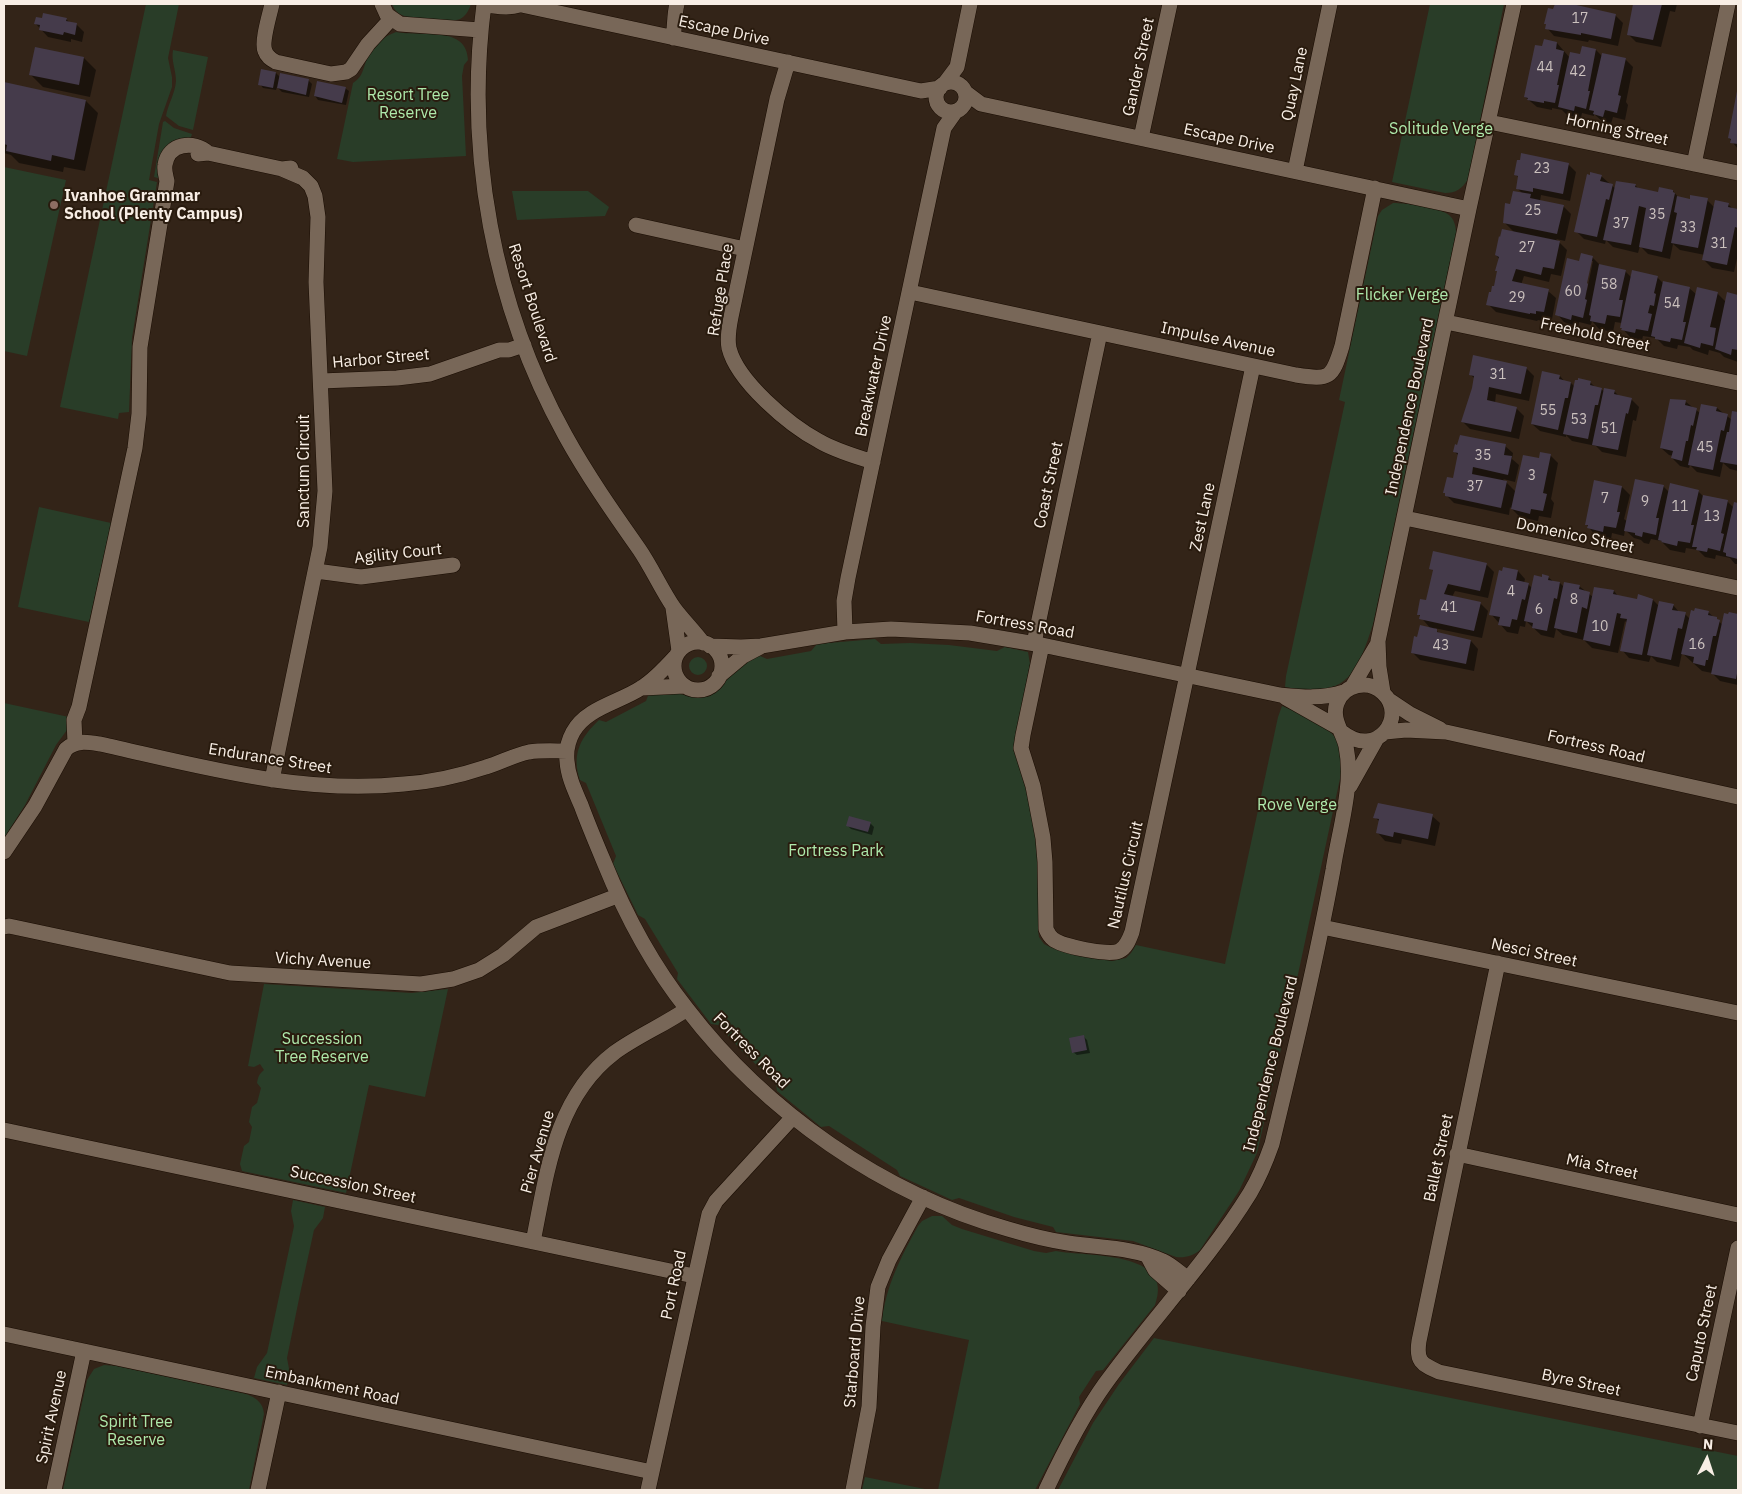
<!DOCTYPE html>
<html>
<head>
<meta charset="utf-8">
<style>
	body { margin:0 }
	#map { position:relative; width:1742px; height:1494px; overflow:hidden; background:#332418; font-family:"IBM Plex Sans",sans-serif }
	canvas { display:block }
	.frame { position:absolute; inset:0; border:5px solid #f8eee5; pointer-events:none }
	.north { position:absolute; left:1682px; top:1434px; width:50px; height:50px; -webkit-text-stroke:4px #291b0e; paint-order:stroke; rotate:4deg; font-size:14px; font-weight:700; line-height:20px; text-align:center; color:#f8eee5 }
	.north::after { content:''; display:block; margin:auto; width:18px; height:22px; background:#f8eee5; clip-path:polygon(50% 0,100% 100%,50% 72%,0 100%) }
</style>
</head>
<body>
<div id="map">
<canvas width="1742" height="1494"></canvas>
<div class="frame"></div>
<div class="north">N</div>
</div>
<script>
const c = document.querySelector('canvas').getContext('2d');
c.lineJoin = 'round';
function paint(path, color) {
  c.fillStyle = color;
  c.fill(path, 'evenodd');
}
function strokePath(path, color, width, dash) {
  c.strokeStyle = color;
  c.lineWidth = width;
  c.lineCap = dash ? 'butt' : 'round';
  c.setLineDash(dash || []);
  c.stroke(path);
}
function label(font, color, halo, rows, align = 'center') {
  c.font = font + ' "IBM Plex Sans",sans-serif';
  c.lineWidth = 4;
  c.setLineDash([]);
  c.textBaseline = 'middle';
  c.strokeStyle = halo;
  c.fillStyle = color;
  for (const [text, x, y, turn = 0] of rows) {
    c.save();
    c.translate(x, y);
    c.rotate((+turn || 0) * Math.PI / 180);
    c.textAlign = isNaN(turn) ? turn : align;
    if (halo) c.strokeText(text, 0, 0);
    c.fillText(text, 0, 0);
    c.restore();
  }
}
paint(new Path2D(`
	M146 4H179L168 58 172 77V87L159 124 149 180 157 182 132 338 129 412 119 413 118 419 60 407Z
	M392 4H471C469 10 466 16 460 19 451 23 410 20 402 15 397 13 394 9 392 4Z
	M1430 4H1504L1468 179C1462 189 1456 193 1445 193L1392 182Z
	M396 32C421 37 467 25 468 60L464 65 462 76 466 156 353 162 337 159 353 83C363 77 363 68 367 59 372 45 383 37 396 32Z
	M173 50 208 57 193 130 179 126 166 116C168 104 175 94 176 81 176 70 171 61 173 50Z
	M165 121 174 128 192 134 190 140C161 140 163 153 158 178L154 177 163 122Z
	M4 167 66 180 27 356 4 351Z
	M512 191H588L609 207 605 216 517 220Z
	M1393 203C1406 203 1439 207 1449 215 1454 219 1456 226 1456 233L1373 624C1356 677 1346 698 1285 687L1286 676 1345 402 1339 400 1378 216 1382 210Z
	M39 507 111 523 89 622 18 607Z
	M875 639 881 644 910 643 949 645 997 651 1005 647 1028 652 1030 664 1014 744 1031 809 1037 846 1039 898 1038 930 1039 937 1044 944 1052 948 1112 961 1126 958 1131 953 1136 945 1225 964 1278 717 1282 706C1297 712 1324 722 1334 736 1342 746 1341 762 1341 774L1297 979 1257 1153 1239 1191 1200 1250C1193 1256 1185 1258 1176 1257L1133 1241 1056 1232 1053 1227 1014 1217 959 1198 952 1200 900 1176 897 1170 829 1126 821 1127 777 1091 776 1084 743 1052 718 1025 711 1024 677 979 678 973 645 919 638 915 613 864 616 856 586 783 580 780C571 754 581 737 599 720L606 722 646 701 649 693H676L698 698 710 696 721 688 732 672 747 661 760 656 767 659 811 651 817 644Z
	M689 666a9 9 0 1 1 18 0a9 9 0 1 1-18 0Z
	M4 703 69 717 67 730 56 745 25 805 4 838Z
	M264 984 412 993 448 989 425 1097 369 1085 346 1193 242 1171 240 1164 244 1146 249 1142 252 1127 249 1122 252 1107 257 1103 261 1088 257 1083C258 1077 259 1074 264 1070L260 1064 254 1067 248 1066Z
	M293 1200 325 1207 323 1218 314 1230 300 1294 287 1358 290 1374 287 1385 254 1378 257 1367 267 1353 294 1226 291 1211Z
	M932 1216H942L952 1225 962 1229 1034 1251 1046 1253 1056 1251C1086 1257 1176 1250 1155 1305L1103 1370 1096 1371 1079 1397 1080 1404 1035 1490H938L969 1340 882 1321C886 1285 901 1257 918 1226L922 1221Z
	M1154 1338 1738 1456V1490H1058L1093 1423 1119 1384Z
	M104 1365 116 1366 246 1394C257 1398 263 1403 264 1414L249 1490H63L87 1380 94 1369Z
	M865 1477 930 1490H862Z`), '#293d28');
paint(new Path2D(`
	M1556 4H1573L1576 7 1615 15 1623 23 1618 46 1589 40 1588 42 1554 36 1547 28 1546 24 1554 11Z
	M1635 4H1677L1675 12 1670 11 1661 47 1636 42 1628 34Z
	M66 19 70 23 76 24 84 32 82 42 71 39V42L48 37 36 24Z
	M1557 43 1570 58 1596 50 1602 56 1625 59 1633 67 1626 102 1628 105 1625 120 1613 117 1611 124 1603 122 1594 114V116L1582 113 1581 118 1567 115 1562 110 1552 108V110L1537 107 1525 97 1543 48Z
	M84 58 96 70 90 97 43 87 31 75Z
	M276 73 281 78 308 80 312 84 309 97 282 92 277 87 276 90 263 88 260 84Z
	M4 84 86 101 98 113 85 171 64 167 63 172 19 163 11 155 4 153Z
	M345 88 349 91 346 105 318 100 315 96Z
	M1738 93V149L1729 138Z
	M1569 165 1576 172 1570 201 1541 195 1540 201 1563 206 1571 214 1565 241 1556 239 1567 250 1561 276 1551 274 1549 282 1524 276 1521 285 1548 291 1556 298 1552 319 1544 318 1543 321 1538 320 1537 321 1496 312 1488 304 1495 288 1498 272 1497 271 1499 259 1496 255 1515 233 1504 222 1511 206 1523 194 1517 188 1519 178 1515 174Z
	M1601 176 1616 189 1635 185 1639 189 1659 193 1673 191 1679 198 1691 200H1707L1715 208 1728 204 1733 209 1738 210V254L1734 272 1712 268 1704 260 1705 255 1680 250 1673 244 1670 259 1648 254 1640 246 1638 253 1613 247 1606 240 1605 244 1584 239 1576 231Z
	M1592 257 1600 265 1625 271 1632 278 1657 277 1664 284 1689 288 1696 294 1717 293 1726 302 1728 294 1738 296V362L1724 357 1720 353 1709 350 1708 355 1693 350 1690 347 1678 345 1677 349 1664 346 1656 338 1643 336 1642 340 1630 337 1621 327 1622 323 1615 322 1613 332 1599 329 1592 321 1591 325 1579 322 1578 327 1564 322 1557 314 1580 262ZM1590 261H1593L1587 290 1584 289Z
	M1526 368 1534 376 1529 401 1496 394 1495 403 1516 408 1524 416 1519 439 1470 429 1462 421 1473 388 1475 379 1470 374Z
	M1560 376 1565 382 1571 383 1575 387 1590 382 1595 387 1601 389 1605 392 1614 391 1619 396 1631 399 1639 407 1636 421 1633 420 1626 457 1602 452 1596 446 1572 441 1566 435V437L1540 431 1532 424Z
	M1686 402 1700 413 1717 408 1732 420 1733 413 1738 414V471L1730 469 1723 463 1720 477 1697 472 1690 465 1689 468 1680 466 1672 458 1673 456 1669 455 1661 448Z
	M1505 446 1513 453 1512 459 1519 465 1515 482 1503 479 1516 492 1540 460 1550 455 1558 463 1551 499 1554 503 1551 518 1539 516 1538 521 1520 517 1510 507 1509 515 1454 503 1446 495 1454 480 1459 456 1455 452Z
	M1663 486 1669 492 1698 491 1703 496 1727 501 1734 508 1735 503 1738 504V564H1735L1730 558 1716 555 1715 559 1705 557 1698 550 1686 548 1685 553 1670 550 1661 541 1651 539 1649 544 1644 543 1641 540 1634 538 1625 530 1624 536 1612 533 1611 539 1596 536 1586 524 1622 487 1630 495 1624 519 1628 522Z
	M1486 564 1494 572 1488 598 1455 591 1452 597 1480 603 1488 611 1482 638 1434 628 1441 635 1471 641 1478 649 1474 671 1420 660 1412 652 1418 639 1431 629 1418 614 1427 601 1434 572 1431 568Z
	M1518 571 1525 579 1524 583 1528 584 1532 588 1543 578 1548 577 1554 582 1560 583 1564 587 1579 586 1593 597 1614 591 1618 596 1638 600H1653L1659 606 1673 605 1680 613 1685 614 1690 619 1708 612 1723 625 1730 613 1738 615V685L1720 681 1712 673 1702 671 1682 653 1679 667 1657 662 1651 656 1649 662 1629 658 1622 650 1627 623 1625 621 1618 653 1592 648 1584 640 1563 635 1556 629 1554 638 1541 635 1526 621 1525 627 1520 626 1518 634 1507 632 1491 614Z
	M1432 816 1440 823 1435 846 1402 839 1401 844 1385 841 1378 833 1380 822 1375 817Z
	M870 823 874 827 872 835 851 829 847 825Z
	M1084 1037 1087 1040 1090 1053 1077 1055 1073 1052Z`), '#0007');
paint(new Path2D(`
	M1555 4H1572L1616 14 1611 39 1581 33V35L1545 29 1546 24H1544L1548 8 1553 9Z
	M1633 4H1662L1653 40 1627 35Z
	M43 13 67 18 66 21 77 23 75 35 64 32 63 35 39 30 40 25 34 24 36 17 42 18Z
	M1544 39 1557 42 1556 49 1564 51 1557 85H1559L1555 103 1544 101V103L1527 100 1528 98 1524 97 1535 45 1542 46Z
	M1582 46 1596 49 1588 91H1590L1586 109 1575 106 1574 111 1558 107 1570 52 1580 54Z
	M35 47 84 57 79 85 29 75Z
	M1602 53 1626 58 1618 95 1621 96 1617 113 1605 110 1603 117 1593 114 1594 111 1589 110Z
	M261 69 276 72 273 88 258 85Z
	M280 73 309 79 306 95 277 88Z
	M317 81 346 87 342 103 314 96Z
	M4 82 86 100 74 160 52 155 51 161 6 151 7 145 4 144Z
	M1737 91H1738V144L1730 143 1731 139 1728 138Z
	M1521 153 1569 163 1563 194 1533 188V192L1516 189 1518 176 1514 175 1517 160H1520Z
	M1590 172 1602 175 1600 181 1613 184 1609 200 1606 199 1597 237 1574 232 1587 174 1590 175Z
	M1616 181 1636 184 1635 187 1658 192 1659 187 1673 190V192L1675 193 1662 252 1639 247 1646 208 1639 206 1631 245 1603 240Z
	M1513 191 1531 194 1530 198 1564 205 1557 234 1503 223 1505 203 1510 204Z
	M1690 195 1708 198 1698 248 1671 243 1677 213 1674 212 1677 196 1690 199Z
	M1715 200 1729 203 1728 207 1738 209V228L1735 227 1727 265 1702 260Z
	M1502 229 1560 241 1554 269 1543 267 1541 275 1516 269 1512 281 1549 289 1544 312 1536 311V314L1530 313V314L1486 305 1489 292H1491L1492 286H1494L1497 271H1495L1499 257 1495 255 1499 236 1500 237Z
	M1581 253 1593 256 1587 283 1588 284 1585 299 1587 300 1583 318 1572 315 1571 320 1555 315 1567 258 1579 261Z
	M1599 264 1626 270 1619 300H1623L1620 317 1607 315 1605 324 1590 321 1591 316 1589 315Z
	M1632 270 1658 276 1654 293 1656 294 1654 306 1650 305 1648 313 1652 314 1648 331 1636 329 1635 333 1621 330 1622 328H1620Z
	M1663 281 1690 287 1683 322H1686L1682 340 1671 338 1670 342 1655 339V337L1651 336Z
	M1697 287 1718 292 1710 327 1716 328 1713 346 1701 343 1700 348 1684 343Z
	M1727 292 1738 295V350L1732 349 1731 355 1715 349Z
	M1473 355 1527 367 1521 394 1489 387 1487 400 1517 407 1511 432 1461 422 1472 388 1474 376 1469 375Z
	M1542 371 1560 375 1559 379 1571 382 1568 398H1565L1558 430 1531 424Z
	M1578 378 1591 381 1590 385 1602 388 1598 405H1595L1588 439 1563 434 1575 380H1578Z
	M1604 388 1615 390 1614 394 1632 398 1628 414 1626 413 1618 450 1592 445Z
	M1670 399 1686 400 1685 405 1697 408 1693 426 1691 425 1688 441H1686L1682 461 1671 458 1673 451 1660 448Z
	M1701 404 1717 407 1716 411 1728 414 1724 431 1721 430 1713 470 1688 465Z
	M1732 411 1738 412V465L1720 462 1727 432H1729Z
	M1460 435 1506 444 1504 455 1512 456 1508 475 1473 467 1472 474 1507 481 1501 508 1445 496V493H1443L1447 477 1453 478 1458 453 1453 452 1455 444 1457 445Z
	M1540 452 1551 454 1543 493 1547 494 1543 511 1531 509 1530 514 1511 509 1523 455 1539 458Z
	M1635 479 1664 485 1656 518H1659L1656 535 1643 532 1642 537 1635 535V533L1624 531Z
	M1594 480 1622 486 1617 512H1620L1616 528 1604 526 1603 532 1587 528 1588 525H1585Z
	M1670 483 1699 490 1691 525H1694L1690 543 1678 541 1677 546 1661 542 1662 541 1658 540Z
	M1703 495 1728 500 1721 533 1724 534 1720 551 1708 548 1707 552 1696 550 1697 547H1692Z
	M1734 502 1738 503V559L1726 556V553L1723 552Z
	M1433 551 1487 563 1480 591 1448 584 1444 594 1481 602 1474 631 1419 619 1420 615H1417L1420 599 1426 600 1430 583 1433 570 1429 569Z
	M1503 567 1518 570 1516 580 1529 583 1525 600 1522 599 1517 620 1512 619 1510 627 1498 625 1500 617 1489 615 1499 570 1502 571Z
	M1542 574 1549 576 1548 580 1560 582 1557 599 1554 598 1547 631 1532 628 1533 623 1524 621 1534 575 1542 577Z
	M1564 582 1580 585 1579 589 1590 592 1587 609 1582 607 1577 633 1554 628Z
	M1594 587 1614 590 1613 594 1637 599 1638 594 1653 599 1642 655 1620 651 1627 619 1620 618 1621 614 1617 613 1610 646 1583 640Z
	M1659 601 1674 604 1672 610 1686 612 1682 629 1678 628 1671 660 1647 655Z
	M1695 608 1709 611 1708 615 1717 617V619L1720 620 1716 636H1713L1708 660H1706L1705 666 1693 663 1694 657 1681 654 1691 610 1694 611Z
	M1729 612 1738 614V668L1736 679 1711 674 1724 613 1728 614Z
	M1420 625 1437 629V632L1471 640 1466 664 1411 653 1414 636 1417 637Z
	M1378 803 1433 814 1428 839 1394 832 1393 837 1376 833 1379 819 1373 818Z
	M849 816 871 822 868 832 846 826Z
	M1084 1035 1087 1050 1072 1053 1069 1038Z`), '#453b4b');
const minor = new Path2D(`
	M272 4C270 14 261 42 265 51 267 57 271 59 276 62L331 74 346 72 351 69 368 44 391 19
	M382 4 387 15 400 24 480 30
	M484 4C465 151 493 305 565 435 587 475 613 512 639 549 652 568 661 589 674 608 683 620 694 631 703 643
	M517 4 921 91 940 88
	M484 5C496 6 508 9 520 5
	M673 38C675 26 674 15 677 4
	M788 62 777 99 731 317C729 327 727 338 729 348 737 381 789 425 819 441 836 451 855 456 873 462
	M936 97a15 15 0 1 1 30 0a15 15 0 1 1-30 0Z
	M945 83 957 67 970 4
	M965 92 981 104 1469 209
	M1489 122 1738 173
	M1141 138 1170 4
	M198 154 208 153 282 169 291 168
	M1694 164 1728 4
	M1295 171 1330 4
	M636 225 745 249
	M910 292 1296 375C1330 380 1332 379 1342 346L1375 188
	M1446 322 1738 383
	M321 381 397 378 430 374 499 350H509L524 345
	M1405 518 1738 588
	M316 571 361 577 453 565
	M673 608 679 651
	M845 632 844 601 848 578 944 128 956 111
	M674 666a24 24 0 1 1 48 0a24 24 0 1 1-48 0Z
	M1034 643 1100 333
	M1042 645 1023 735 1021 748 1033 786 1043 838 1045 862 1046 929C1048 933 1049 936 1053 939 1061 946 1109 956 1119 951 1126 948 1129 940 1132 932L1253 366
	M710 646 741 647 761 646 845 632 891 629 970 633 1042 645 1280 695C1302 697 1322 699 1344 692
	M675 657C665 668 654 680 641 688 620 702 586 708 573 732 568 741 566 751 567 761 568 777 575 791 581 805 588 824 596 843 604 862 625 914 652 965 687 1009 766 1112 883 1194 1008 1229 1028 1235 1048 1240 1068 1243 1100 1248 1133 1247 1163 1261 1172 1265 1180 1273 1188 1279
	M719 676 743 656 760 647
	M1352 687 1378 643
	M642 688 685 686
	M1383 692 1379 667 1378 641 1469 209 1514 4
	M1286 698 1339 728
	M1389 700 1410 714 1440 729
	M1385 732 1406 730 1446 732 1738 797
	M75 743 74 720 79 707 135 448 139 414 140 347 167 181C166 176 164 171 165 165 168 143 194 140 208 153
	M272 780 320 547 325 491 316 282 318 217 315 196 311 186 303 178 282 169
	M1350 786 1377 738
	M4 852 35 806 66 749C76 740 87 742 100 744 200 766 301 795 404 784 432 782 459 776 486 767 500 763 514 755 529 752 541 750 554 751 567 751
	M4 927 9 926 230 973 421 984 453 979 479 970 503 955 536 927 617 896
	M1322 927 1738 1013
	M1498 963 1419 1341C1416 1361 1421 1364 1439 1372L1738 1433
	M4 1130 694 1276
	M1457 1154 1738 1215
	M533 1242C547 1173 555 1098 614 1053 637 1036 664 1025 687 1009
	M1148 1257 1155 1270 1179 1291
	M4 1334 652 1472
	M1700 1426 1738 1248
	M54 1490 84 1351
	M258 1490 279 1392
	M648 1490 709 1214 716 1201 793 1117
	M853 1490 869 1407 873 1326 878 1287 889 1260 923 1197
	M1046 1490C1063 1454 1082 1416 1105 1384 1152 1319 1208 1261 1250 1193 1259 1178 1266 1161 1272 1144 1294 1053 1316 962 1333 870 1337 844 1344 818 1347 792 1349 777 1349 761 1346 746 1343 732 1331 719 1337 703 1344 684 1369 679 1383 693 1408 716 1377 760 1342 732`);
strokePath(minor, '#1a0d03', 16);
strokePath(minor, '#786758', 15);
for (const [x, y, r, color] of [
	[54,205,5,"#8d6e63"]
]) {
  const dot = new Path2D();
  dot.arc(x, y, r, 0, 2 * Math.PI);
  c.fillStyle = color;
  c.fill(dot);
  strokePath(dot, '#291b0e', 2);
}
label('14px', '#cbc1be', null, [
	["17",1580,19],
	["44",1545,68],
	["42",1578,72],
	["23",1542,169],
	["25",1533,211],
	["35",1657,215],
	["37",1621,224],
	["33",1688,228],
	["31",1719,244],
	["27",1527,248],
	["58",1609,285],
	["60",1573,292],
	["29",1517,298],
	["54",1672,304],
	["31",1498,375],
	["55",1548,411],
	["53",1579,420],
	["51",1609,429],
	["45",1705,448],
	["35",1483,456],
	["3",1532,476],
	["37",1475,487],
	["7",1605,499],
	["9",1645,502],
	["11",1680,507],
	["13",1712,517],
	["4",1511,592],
	["8",1574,600],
	["41",1449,608],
	["6",1539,610],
	["10",1600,627],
	["16",1697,645],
	["43",1441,646]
]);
label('16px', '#f8eee5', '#291b0e', [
	["Escape Drive",724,31,12],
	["Gander Street",1139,67,-78],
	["Quay Lane",1295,84,-78],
	["Horning Street",1617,130,12],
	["Escape Drive",1229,139,12],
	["Refuge Place",721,290,-81],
	["Resort Boulevard",532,303,72],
	["Freehold Street",1595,335,12],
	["Impulse Avenue",1218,340,12],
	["Harbor Street",381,359,-5],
	["Breakwater Drive",874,376,-78],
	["Independence Boulevard",1410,407,-78],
	["Sanctum Circuit",304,471,-90],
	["Coast Street",1049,485,-78],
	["Zest Lane",1203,517,-78],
	["Domenico Street",1575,536,12],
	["Agility Court",398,554,-6],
	["Fortress Road",1025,625,10],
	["Fortress Road",1596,747,13],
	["Endurance Street",270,759,9],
	["Nautilus Circuit",1126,875,-77],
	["Nesci Street",1534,953,12],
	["Vichy Avenue",323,961,3],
	["Fortress Road",751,1051,45],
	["Independence Boulevard",1271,1064,-76],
	["Pier Avenue",538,1152,-74],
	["Ballet Street",1439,1158,-78],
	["Mia Street",1602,1167,12],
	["Succession Street",353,1185,12],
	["Port Road",674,1285,-78],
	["Caputo Street",1702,1333,-78],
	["Starboard Drive",855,1352,-85],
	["Byre Street",1581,1383,12],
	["Embankment Road",332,1386,12],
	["Spirit Avenue",52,1417,-78]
]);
label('16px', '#aee9ab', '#291b0e', [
	["Resort Tree",408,95],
	["Reserve",408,113],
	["Solitude Verge",1441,129],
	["Flicker Verge",1402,295],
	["Rove Verge",1297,805],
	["Fortress Park",836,851],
	["Succession",322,1039],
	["Tree Reserve",322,1057],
	["Spirit Tree",136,1422],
	["Reserve",136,1440]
]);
label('bold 16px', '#f8eee5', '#291b0e', [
	["Ivanhoe Grammar",64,196],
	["School (Plenty Campus)",64,214]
], 'left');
</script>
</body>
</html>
